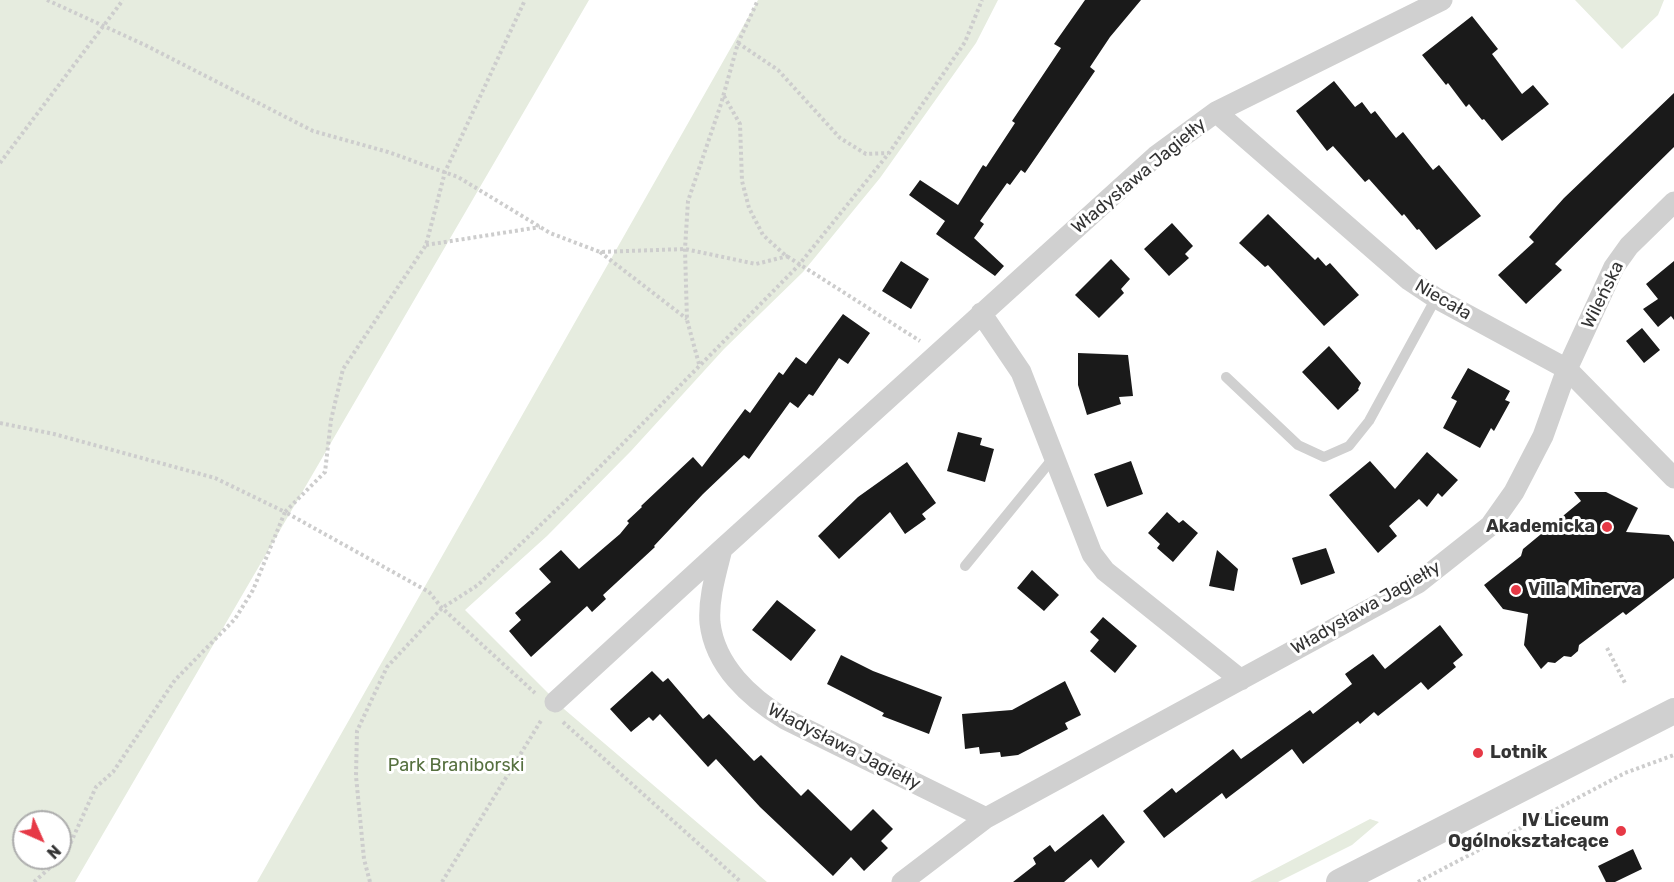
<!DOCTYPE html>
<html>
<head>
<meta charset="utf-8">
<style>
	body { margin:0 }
	#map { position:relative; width:1674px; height:882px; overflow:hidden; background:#fff; font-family:Rubik,sans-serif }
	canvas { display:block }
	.north { position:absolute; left:12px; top:810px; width:60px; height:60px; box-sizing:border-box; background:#fff; border:2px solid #adadad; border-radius:50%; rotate:135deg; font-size:16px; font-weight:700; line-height:24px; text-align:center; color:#333 }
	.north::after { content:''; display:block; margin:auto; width:21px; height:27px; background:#e63946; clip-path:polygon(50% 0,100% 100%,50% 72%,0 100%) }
</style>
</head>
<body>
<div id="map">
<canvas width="1674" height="882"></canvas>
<div class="north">N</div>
</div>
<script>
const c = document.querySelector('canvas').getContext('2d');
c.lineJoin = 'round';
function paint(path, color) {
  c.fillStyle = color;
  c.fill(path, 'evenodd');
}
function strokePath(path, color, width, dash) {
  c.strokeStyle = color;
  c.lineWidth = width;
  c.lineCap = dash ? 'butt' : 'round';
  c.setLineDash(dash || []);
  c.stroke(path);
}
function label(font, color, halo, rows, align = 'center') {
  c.font = font + ' Rubik,sans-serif';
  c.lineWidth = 6;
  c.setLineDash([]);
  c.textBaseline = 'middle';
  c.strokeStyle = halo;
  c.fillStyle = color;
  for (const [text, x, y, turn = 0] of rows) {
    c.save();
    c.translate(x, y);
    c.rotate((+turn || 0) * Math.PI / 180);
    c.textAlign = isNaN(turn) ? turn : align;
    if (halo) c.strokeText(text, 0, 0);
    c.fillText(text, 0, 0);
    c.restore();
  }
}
paint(new Path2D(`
	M0 0H589L75 882H0ZM24 822H60V858H24Z
	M758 0H998L976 43 880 178 803 272 724 349 631 451 547 536 465 610 564 709 767 882H257Z
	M1575 0H1664L1658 15 1622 49Z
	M1370 819 1379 822 1352 845 1278 882H1250Z`), '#e6ecdf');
paint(new Path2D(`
	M1085 0H1141L1110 37 1090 67 1095 71 1025 173 1021 170 1010 185 1007 183 980 221 984 224 974 238 1004 266 995 276 936 234 945 221 909 195 920 180 958 205 983 165 986 167 1015 123 1012 121 1061 48 1054 44Z
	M1472 16 1498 49 1492 54 1522 94 1533 85 1549 104 1502 141 1484 119 1482 120 1469 104 1466 107 1448 83 1446 85 1422 55Z
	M1334 81 1355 107 1362 102 1371 114 1375 111 1396 138 1403 132 1433 170 1439 165 1481 216 1436 250 1419 229 1417 230 1404 214 1402 216 1369 179 1365 182 1333 146 1327 151 1296 111Z
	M1674 93V147L1555 264 1562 270 1526 304 1498 275 1534 242 1529 237 1564 198Z
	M1268 214 1315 260 1318 257 1326 266 1330 263 1359 295 1324 326 1268 265 1265 267 1239 243Z
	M1172 223 1193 246 1185 254 1189 258 1169 276 1144 249Z
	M1111 259 1130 279 1121 289 1124 293 1099 318 1075 295Z
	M901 261 929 279 911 309 882 291Z
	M1674 261V320L1671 316 1658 327 1643 309 1658 299 1646 284Z
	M843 314 870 333 848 364 839 358 813 396 809 394 798 408 790 402 749 459 744 455 703 494 654 546 655 547 603 595 606 599 592 612 587 606 531 657 509 631 521 620 515 613 551 582 539 569 561 550 579 569 620 534 629 523 627 521 642 507 641 506 693 457 702 467 745 409 750 413 779 372 783 375 796 357 806 364Z
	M1642 328 1660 350 1644 363 1626 341Z
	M1329 346 1361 383 1358 389 1359 390 1338 410 1302 372Z
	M1078 353 1128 355 1133 396 1119 397 1121 404 1087 415 1078 385Z
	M1468 368 1510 391 1505 400 1510 402 1494 431 1491 428 1480 448 1443 428 1457 401 1451 398Z
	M958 432 982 438 980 445 994 449 985 482 947 471Z
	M1427 452 1458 480 1442 497 1438 493 1427 507 1419 499 1389 526 1397 536 1378 553 1329 495 1370 461 1395 489Z
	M1131 461 1143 494 1107 507 1094 474Z
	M907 462 936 503 922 514 926 519 905 534 890 512 839 559 818 536 858 497Z
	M1574 492H1606L1638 508 1626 532 1669 535 1674 542V578L1626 615 1623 612 1579 645 1578 651 1571 657 1564 656 1555 663 1548 662 1541 669 1524 645 1528 614 1503 609 1484 585 1521 556 1523 549 1581 501Z
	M1167 512 1179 523 1183 520 1198 533 1173 562 1157 548 1160 544 1148 533Z
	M1326 548 1335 573 1301 585 1292 558Z
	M1217 550 1238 569 1234 591 1209 586Z
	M1032 570 1059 595 1044 611 1017 588Z
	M777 600 816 630 791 661 752 630Z
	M1103 617 1137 646 1115 673 1090 651 1099 640 1090 632Z
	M1440 625 1463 655 1453 663 1456 667 1428 690 1421 682 1378 716 1374 712 1360 724 1358 721 1303 764 1292 749 1226 799 1222 793 1164 838 1143 811 1172 788 1176 793 1233 749 1241 759 1310 710 1313 714 1352 684 1345 674 1373 654 1385 669Z
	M841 655 873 671 942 697 929 734 882 716 884 713 827 684Z
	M652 671 663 682 668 678 703 719 709 714 754 761 761 755 801 796 808 789 851 831 873 809 893 829 881 841 888 848 864 871 851 857 833 876 760 807 716 759 708 767 660 714 653 721 649 717 631 732 610 709Z
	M1065 681 1081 715 1065 723 1068 729 1018 755 1001 757 1000 752 980 754 979 747 965 749 962 714 1012 710Z
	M1103 814 1125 842 1098 868 1091 859 1064 882H1013L1036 864 1033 858 1050 845 1055 852Z
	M1633 849 1642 869 1615 882H1606L1598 866Z`), '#1a1a1a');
strokePath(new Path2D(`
	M47 0 145 45 313 131 388 152 458 177 550 233 600 252 685 249 756 264 788 256
	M738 43 778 70 840 138 866 154 888 153
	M724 96 740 124 742 181 749 208 763 235 785 255 920 341
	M0 163 123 0
	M426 245 540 227
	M600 252 687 319
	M699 364 687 320 685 249 688 201 721 104 738 43 758 0
	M0 423 54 434 215 478 285 512 325 472 331 420 343 369 426 245 445 172 525 0
	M1607 648 1626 685
	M563 722 741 882
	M34 882 66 853 96 787 113 772 175 680 235 619 253 590 285 512 429 592 442 608 535 693
	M370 882 364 859 356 776 357 731 387 667 442 608 478 585 579 488 798 266 889 153 965 42 982 0
	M442 882 542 719
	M1418 882 1625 773 1674 755`), '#cdcdcd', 4, [3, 3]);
strokePath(new Path2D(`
	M1226 377 1298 445 1324 457 1349 446 1369 421 1436 298
	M965 566 1054 457`), '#d0d0d0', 10);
strokePath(new Path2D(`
	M1216 112 1409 280 1436 298 1567 369 1674 478
	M981 313 1021 372 1092 554 1105 571 1241 680
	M555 702 722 549
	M986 818 785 719C750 698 715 666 710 623 708 599 716 573 722 549L1156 156 1216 112 1442 0
	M902 882 986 818 1418 583 1490 526 1514 492 1543 436 1567 369 1614 267 1629 246 1674 202`), '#d0d0d0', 21);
strokePath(new Path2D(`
	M1339 882 1674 711`), '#d0d0d0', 26);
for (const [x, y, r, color] of [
	[1607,527,6,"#e63946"],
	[1516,590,6,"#e63946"],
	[1478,753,6,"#e63946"],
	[1621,831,6,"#e63946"]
]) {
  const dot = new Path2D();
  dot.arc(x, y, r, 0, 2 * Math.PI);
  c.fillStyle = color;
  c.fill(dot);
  strokePath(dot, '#fff', 2);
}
label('18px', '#333', '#fff', [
	["Władysława Jagiełły",1139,176,-40],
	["Wileńska",1603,295,-64],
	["Niecała",1443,300,30],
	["Władysława Jagiełły",1366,608,-30],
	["Władysława Jagiełły",844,747,27]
]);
label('bold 18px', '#333', '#fff', [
	["Akademicka",1595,527],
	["Villa Minerva",1528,590,"left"],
	["Lotnik",1490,753,"left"],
	["IV Liceum",1609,821],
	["Ogólnokształcące",1609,842]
], 'right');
label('18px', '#56703f', '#fff', [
	["Park Braniborski",456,766]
]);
</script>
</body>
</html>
